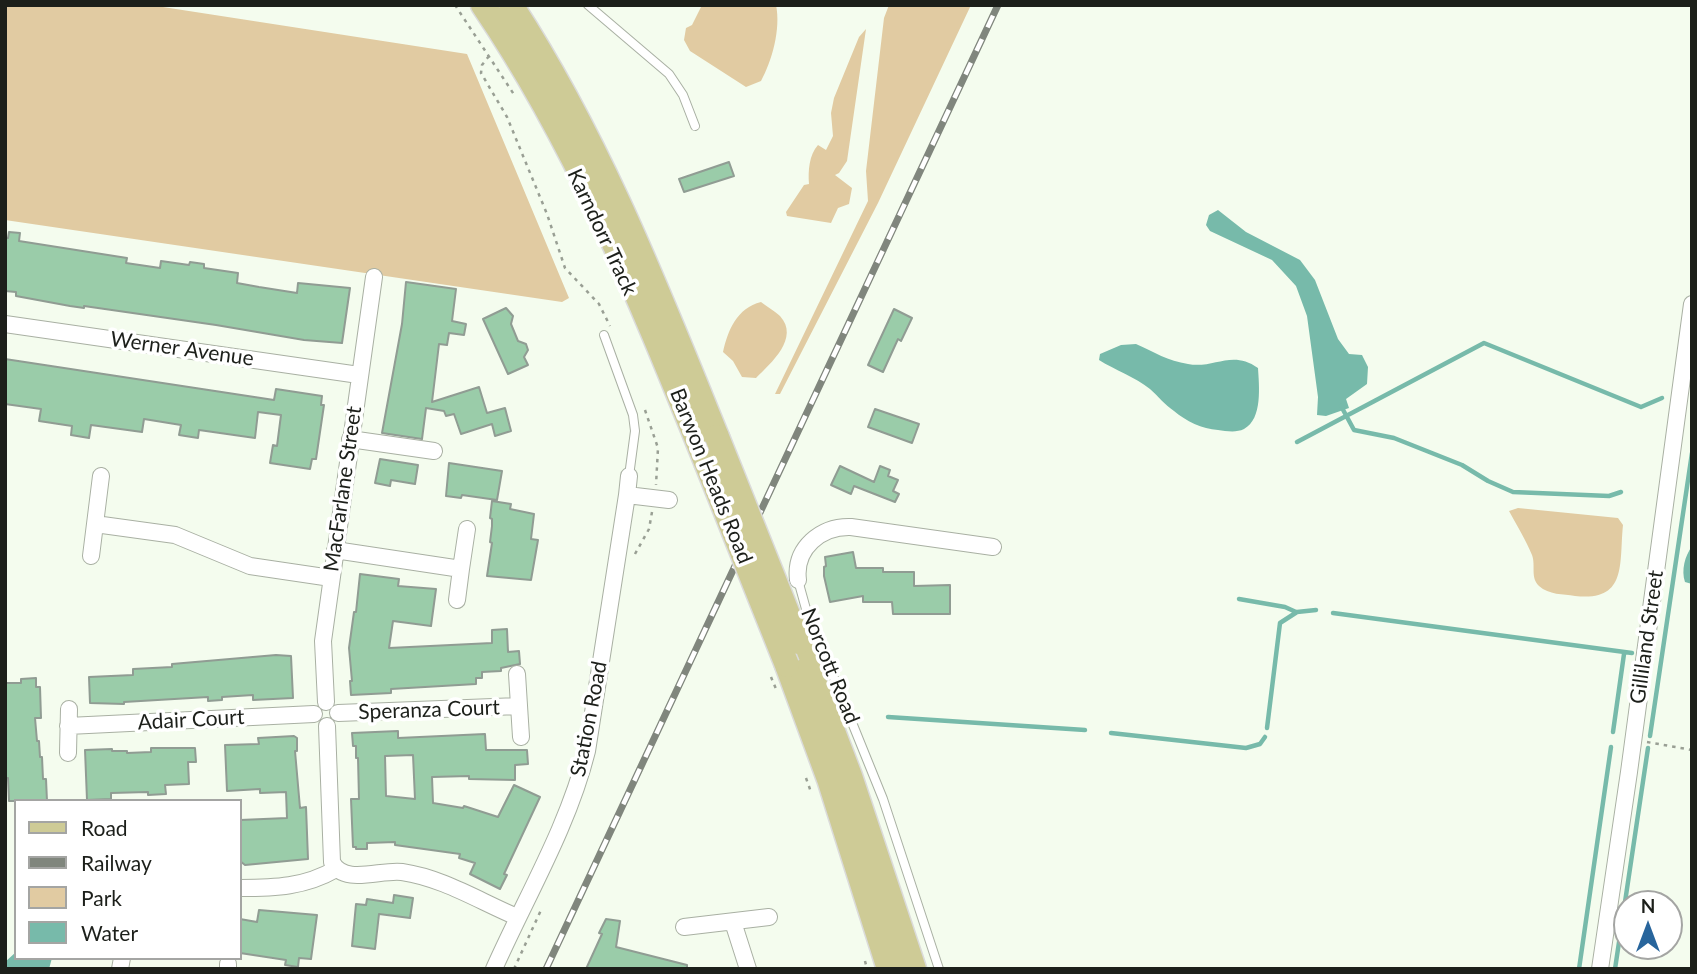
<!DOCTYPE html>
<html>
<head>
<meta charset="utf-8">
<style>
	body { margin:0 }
	#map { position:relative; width:1697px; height:974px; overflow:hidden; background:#f4fcee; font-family:Lato,sans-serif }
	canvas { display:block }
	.frame { position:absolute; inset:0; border:7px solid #1c1f1a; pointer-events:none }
	.legend { position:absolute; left:14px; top:799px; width:228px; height:161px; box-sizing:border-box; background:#fff; border:2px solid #a4a5a3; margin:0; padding:9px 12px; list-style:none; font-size:21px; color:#1c1f1a }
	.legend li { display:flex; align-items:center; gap:14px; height:35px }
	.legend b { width:35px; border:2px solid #a4a5a3 }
	.north { position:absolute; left:1613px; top:890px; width:70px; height:70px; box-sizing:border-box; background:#fff; border:2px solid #a4a5a3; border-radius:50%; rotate:0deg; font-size:19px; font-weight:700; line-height:28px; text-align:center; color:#1c1f1a }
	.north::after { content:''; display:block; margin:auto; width:24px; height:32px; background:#28659c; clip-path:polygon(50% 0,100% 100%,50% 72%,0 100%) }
</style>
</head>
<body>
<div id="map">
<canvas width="1697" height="974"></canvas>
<div class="frame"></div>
<ul class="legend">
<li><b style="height:9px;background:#cecb96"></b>Road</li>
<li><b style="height:9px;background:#80867d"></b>Railway</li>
<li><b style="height:19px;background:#e1cba2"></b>Park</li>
<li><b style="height:19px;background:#77baaa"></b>Water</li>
</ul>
<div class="north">N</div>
</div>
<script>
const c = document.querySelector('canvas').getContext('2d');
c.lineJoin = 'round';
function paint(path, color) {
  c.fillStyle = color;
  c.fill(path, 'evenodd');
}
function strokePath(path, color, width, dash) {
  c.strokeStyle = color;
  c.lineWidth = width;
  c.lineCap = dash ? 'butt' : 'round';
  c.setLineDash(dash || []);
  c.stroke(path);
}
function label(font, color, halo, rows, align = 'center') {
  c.font = font + ' Lato,sans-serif';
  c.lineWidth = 7;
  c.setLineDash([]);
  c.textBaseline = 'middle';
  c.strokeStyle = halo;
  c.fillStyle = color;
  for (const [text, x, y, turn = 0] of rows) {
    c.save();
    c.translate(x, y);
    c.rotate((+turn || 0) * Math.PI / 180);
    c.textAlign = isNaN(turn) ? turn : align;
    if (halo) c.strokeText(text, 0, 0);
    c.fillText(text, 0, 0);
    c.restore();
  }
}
paint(new Path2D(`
	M5 5H150L467 54 569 298 562 302 5 220Z
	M702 5H776C781 29 772 61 761 81L746 87 690 51 684 40 686 28 692 25Z
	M889 5H971L878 203 780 394H775L868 201 866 171 884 18Z
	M866 29 847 161 839 173 835 175 852 188 849 204 838 208 831 223 787 216 786 212 804 185 809 184C808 171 809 155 818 145L826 150 833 136 831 113 834 98 859 37Z
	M761 302C767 307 775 311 780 316 800 338 771 363 756 378L742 377 733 361 723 352C728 330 737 308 761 302Z
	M1518 508 1618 518 1623 525C1619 563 1628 602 1575 596 1563 594 1549 595 1539 586 1530 577 1536 566 1532 555 1526 540 1517 526 1509 511Z`), '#e1cba2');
paint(new Path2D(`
	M1218 210 1246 232 1300 260 1315 280 1338 339 1349 354 1362 355 1368 367 1367 384 1346 399 1349 408 1326 416 1317 415 1318 397 1307 316 1296 286 1272 260 1210 231 1206 225 1209 215Z
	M1136 344C1154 352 1168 361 1188 364 1214 369 1232 349 1258 368 1259 385 1263 419 1244 429 1236 433 1226 431 1218 430 1202 429 1186 421 1174 411 1165 405 1158 396 1150 389 1135 377 1115 370 1099 360L1100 354 1121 345Z
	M1692 546V584L1685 582C1681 570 1685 556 1692 546Z
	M16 952V958H52L49 969H5V962Z`), '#77baaa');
strokePath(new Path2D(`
	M1341 406 1354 430 1394 438 1462 465 1488 481 1513 492 1609 496 1621 492
	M1297 442 1484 343 1641 407 1662 398
	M1239 599 1285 607 1296 612
	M1333 613 1632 653
	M888 717 1085 730
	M1267 728 1280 623 1297 612 1316 610
	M1613 732 1624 654
	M1111 733 1246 748 1260 744 1265 737
	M1650 736 1692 453
	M1579 969 1611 747
	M1615 969 1648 748`), '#77baaa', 4.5);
const building = new Path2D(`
	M729 162 734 176 684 192 679 179Z
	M9 232 20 233 19 241 127 258 126 263 160 268 161 261 189 265 190 262 204 264V268L238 273 237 283 259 287 297 293 298 283 350 288 342 343 304 340 216 325 84 306V308L70 306 16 296V292L5 291V238H8Z
	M406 282 456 289 452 321 466 324 464 335 449 333 447 345 439 344 432 402 479 387 487 413 505 408 511 431 495 436 492 424 461 434 454 414 446 416 444 411 426 408 422 439 382 433 402 324Z
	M506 308 513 316 511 324 518 341 526 344 528 350 524 357 528 365 508 374 483 319Z
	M894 309 912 318 901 341 898 339 883 372 868 365Z
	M5 359 274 400 276 389 322 396 321 405H324L316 459H312L310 469 270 463 273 445 277 446 281 415 258 412 255 438 199 430 198 438 179 435 181 425 144 419 142 432 91 425 89 438 71 435 72 426 39 421 41 409 5 404Z
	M875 409 919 424 912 443 868 427Z
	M380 459 418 465 415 484 391 480 390 486 375 483Z
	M449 463 502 471 497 500 462 495 461 498 446 496Z
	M840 466 874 482 880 466 890 470 888 476 898 480 893 491 899 494 895 502 854 486 851 494 831 485Z
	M492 501 511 504 510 509 534 514 531 539 538 540 531 580 487 576 492 543 490 542 492 526V519L490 518Z
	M853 552 856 568H883V572H914V586L950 585V614H893L892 602H863V596L830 602 824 576V567L826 566 825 557Z
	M360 574 399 579 398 586 436 589 431 626 393 621 389 648 492 643V630L507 629 508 652 519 651 520 664 501 668V671L482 672V678H476V684L391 689V693L351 695 350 681H352L349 648 354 612H356Z
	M276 655 291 656 293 698 253 700V695L222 697V700L208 701V697L124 702V704L90 703 89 677 133 675V669L172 667V664Z
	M36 678V687H40L41 718H35L37 741H39L40 757H42L43 779H46L47 801H9L8 778H5V683H21V679Z
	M398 731V738L485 734 486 750H527L528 764 515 765V780L469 779V776L432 777 433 803 463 808 464 806 498 817 514 785 540 797 504 874 507 875 500 889 470 874 475 863 459 858 460 854 395 845V842L367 843V849H356V847H353L351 799H359L358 758H356V746H353L352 733ZM413 755 415 799 386 796 385 756Z
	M294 736 297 738V751H295L300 808 306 807 308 859 245 865 240 861V820L287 818 286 792 260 793V789L227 791 225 745 259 744 258 738Z
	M151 748H195L196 762H188L189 784 165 785 166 794 148 795V792L111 793V799L87 800 85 750 112 749V751H127V753L151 752Z
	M394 895 413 898 410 918 379 914 375 949 352 946 356 904 366 905 367 899 393 903Z
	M259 910 317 915 311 959 299 958 298 967 285 965 286 960 240 953V919L257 922Z
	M606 919 620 921 616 947 687 965V969H586L602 934 599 933Z`);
paint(building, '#9acca9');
strokePath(building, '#909c93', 2);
const service = new Path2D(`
	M588 5 669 74 683 95 695 126
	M604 335 633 415 635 431 629 476
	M798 580 806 609 883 799 939 969`);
const minor = new Path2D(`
	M5 324 359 375
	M350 439 434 451
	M627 495 629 476
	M95 524 101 476
	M335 550 461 569 457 600
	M91 556 95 524 175 535 250 566 331 578
	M461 569 467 529
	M798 580C794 548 821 526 851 527L993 547
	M517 674 521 737
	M326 702 323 641 374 277
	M338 713 519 706
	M68 726 314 714
	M327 726 332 862C344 886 381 869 402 872 443 878 479 901 517 917
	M68 753 69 709
	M240 888C275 888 305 887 336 869
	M733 922 748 969
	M684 927 769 917
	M120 969 122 958
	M228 969V964
	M494 969C526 897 568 827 587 751L627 495 669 500
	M1600 969 1629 772 1692 304`);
const primary = new Path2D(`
	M483 5C579 146 642 304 706 462
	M511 5C599 140 657 289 717 437
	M799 642 850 776 914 969
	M787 665 829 779 889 969`);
strokePath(service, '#a9b0a3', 10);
strokePath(minor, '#a9b0a3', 18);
strokePath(primary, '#dbdbda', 27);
strokePath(new Path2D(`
	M455 5 515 96
	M489 56 482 65 481 73 507 117 547 214 565 268 599 304 610 326
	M645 410 658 448 656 485
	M635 554 649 529 652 512
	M1647 742 1692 750
	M806 778 811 792
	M865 961 867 969
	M514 969 541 910`), '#999f94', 2.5, [3.5, 5]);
strokePath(service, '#fff', 8);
strokePath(minor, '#fff', 16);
strokePath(primary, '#cecb96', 24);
const rail = new Path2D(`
	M546 969 998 5`);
strokePath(rail, '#80867d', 7);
strokePath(rail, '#fff', 4.5, [13]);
const primaryBridge = new Path2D(`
	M717 437 799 642
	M706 462 787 665`);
strokePath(primaryBridge, '#dbdbda', 27, []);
strokePath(new Path2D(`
	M771 677 776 689`), '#999f94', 2.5, [3.5, 5]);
strokePath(primaryBridge, '#cecb96', 24);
label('21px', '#1c1f1a', '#fff', [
	["Karndorr Track",602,232,65],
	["Werner Avenue",182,349,8],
	["Barwon Heads Road",711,476,68],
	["MacFarlane Street",343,489,-82],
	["Gilliland Street",1647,637,-82],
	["Norcott Road",830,666,68],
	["Speranza Court",429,710,-2],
	["Station Road",589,719,-79],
	["Adair Court",191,720,-3]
]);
</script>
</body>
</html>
